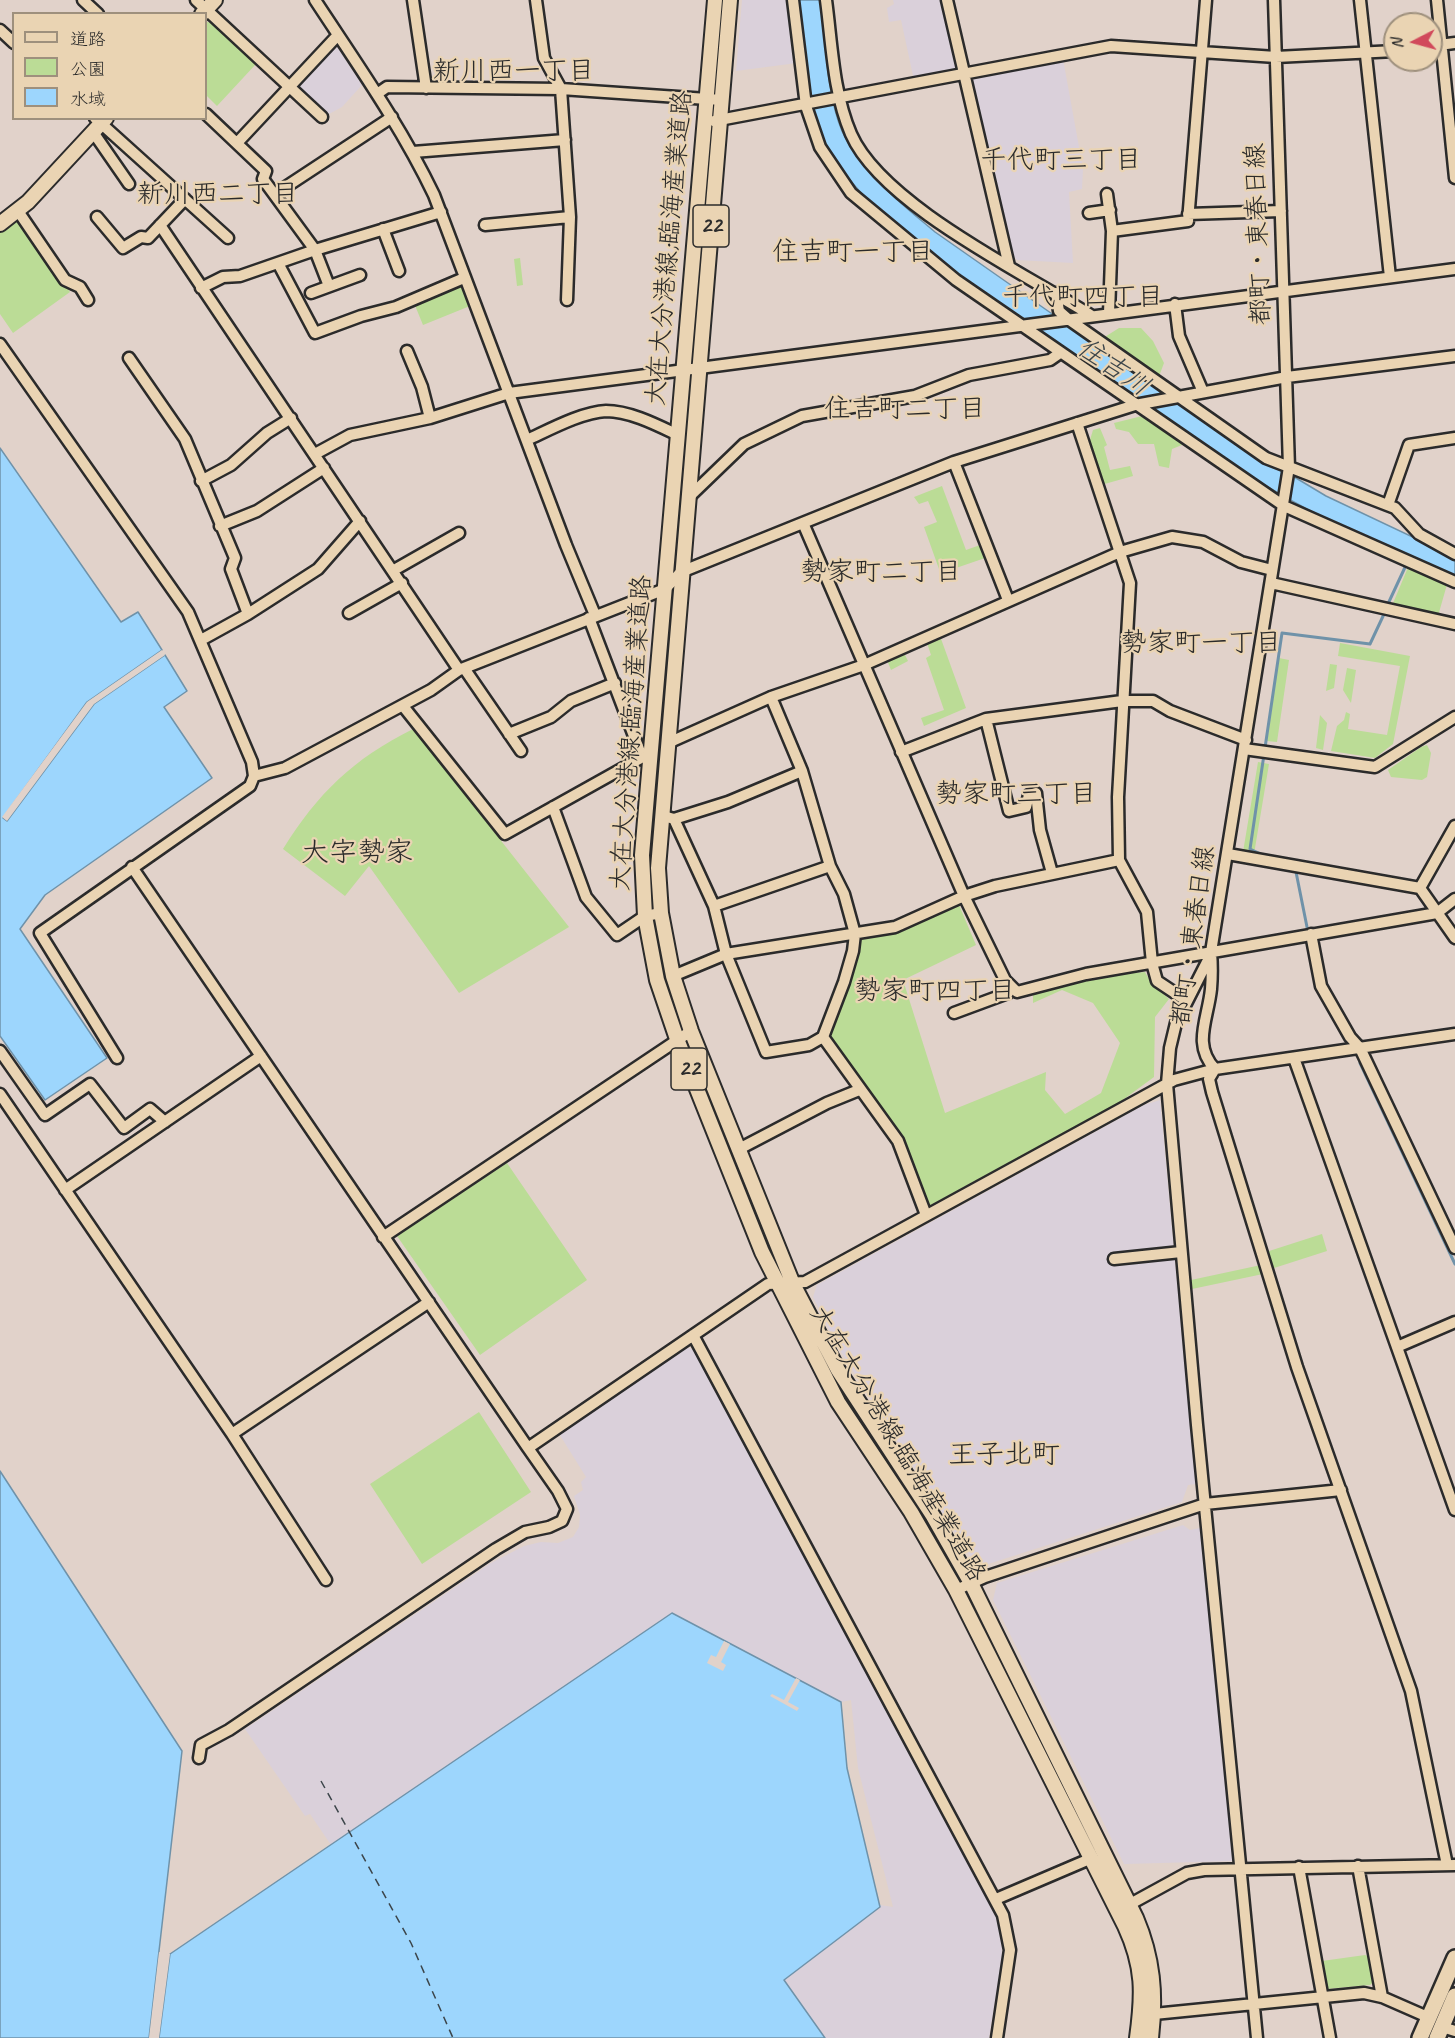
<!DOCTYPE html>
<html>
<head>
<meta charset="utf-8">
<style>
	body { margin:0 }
	#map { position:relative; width:1455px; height:2038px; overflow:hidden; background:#e1d2ca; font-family:Caveat,"Klee One",sans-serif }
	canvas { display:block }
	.legend { position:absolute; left:12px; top:12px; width:195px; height:108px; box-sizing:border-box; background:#ead4b3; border:2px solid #9e907d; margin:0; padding:8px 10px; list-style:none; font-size:18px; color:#2b2b2b }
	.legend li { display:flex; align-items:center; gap:12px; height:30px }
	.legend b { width:30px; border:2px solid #9e907d }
	.north { position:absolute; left:1383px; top:12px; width:60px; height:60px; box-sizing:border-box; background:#ead4b3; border:2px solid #9e907d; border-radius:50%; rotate:264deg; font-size:16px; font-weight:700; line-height:24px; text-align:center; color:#2b2b2b }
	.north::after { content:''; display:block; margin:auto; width:21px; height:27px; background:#d1495b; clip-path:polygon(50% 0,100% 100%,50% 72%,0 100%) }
</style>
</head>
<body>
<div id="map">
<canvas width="1455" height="2038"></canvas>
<ul class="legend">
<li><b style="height:8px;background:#ead4b3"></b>道路</li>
<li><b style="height:16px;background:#bbdc96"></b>公園</li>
<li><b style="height:16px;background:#9dd6fd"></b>水域</li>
</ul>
<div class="north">N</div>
</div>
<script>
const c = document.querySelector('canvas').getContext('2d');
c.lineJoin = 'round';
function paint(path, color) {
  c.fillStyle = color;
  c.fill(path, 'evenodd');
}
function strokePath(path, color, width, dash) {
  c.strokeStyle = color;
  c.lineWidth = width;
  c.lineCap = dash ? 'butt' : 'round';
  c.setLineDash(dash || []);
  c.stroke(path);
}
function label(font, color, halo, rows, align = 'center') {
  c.font = font + ' Caveat,"Klee One",sans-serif';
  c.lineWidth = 4.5;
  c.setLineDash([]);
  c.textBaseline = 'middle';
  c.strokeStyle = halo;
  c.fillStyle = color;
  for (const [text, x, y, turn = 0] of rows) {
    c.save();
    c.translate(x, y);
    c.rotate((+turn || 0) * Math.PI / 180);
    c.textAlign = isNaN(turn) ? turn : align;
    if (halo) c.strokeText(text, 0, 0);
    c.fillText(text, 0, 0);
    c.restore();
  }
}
paint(new Path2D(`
	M742 0H789L797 63 736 71Z
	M893 0H942L957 69 955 72 914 80 901 20 889 22 887 8 894 4Z
	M332 45H336L362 85 342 107 329 114 296 84Z
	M1063 59 1083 169 1082 189 1069 192 1073 263 1017 260 1013 256 972 79Z
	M1160 1100 1196 1484 1188 1485 1182 1502 985 1565 973 1561 838 1347 813 1297 817 1285 1144 1105Z
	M686 1347 696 1351 1001 1921 1002 1960 989 2038H825L783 1980 880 1905 893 1907 858 1768 851 1700 841 1702 672 1613 331 1845 310 1814 305 1816 245 1729 491 1563 524 1546 541 1542 558 1543 573 1537 579 1527 580 1515 574 1496 583 1490 581 1482 586 1477 558 1432Z
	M1183 1525 1190 1530 1200 1528 1235 1861 1124 1864 993 1600 997 1583Z`), '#dad0da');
paint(new Path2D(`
	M207 22 212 23 256 64 217 106 206 95Z
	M16 219 19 220 70 292 13 333 0 314V231Z
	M520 258 523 285 517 286 514 259Z
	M459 285 463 287 470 306 423 325 414 303Z
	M1119 328H1141L1153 341 1164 363 1158 379 1100 340Z
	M1146 415 1180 438 1182 445 1172 449 1169 468 1159 466 1154 444H1138L1129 432 1116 429 1114 423Z
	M1100 428 1107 445 1104 447 1110 470 1130 466 1133 476 1101 485 1087 450 1093 430Z
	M942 486 966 550 983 544 988 557 956 568 939 569 924 527 937 522 928 501 919 504 914 497Z
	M1409 565 1448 581 1438 616 1391 608Z
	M940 636 966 708 924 726 921 718 944 710 926 658 931 655 927 643Z
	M1340 643 1410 656 1393 744 1375 758 1331 751 1337 726 1344 720 1346 712 1350 714 1348 729 1387 735 1400 666 1338 656Z
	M904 653 908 661 891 670 887 660Z
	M1279 658 1289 660 1277 742 1267 741Z
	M1330 664 1337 665 1334 688 1326 691Z
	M1347 668 1356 670 1351 703 1343 690Z
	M1320 715 1327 723 1323 750 1316 748Z
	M413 729 569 927 459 993 369 866 345 896 283 849C318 793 353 759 413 729Z
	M1427 745 1431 753 1427 777 1422 780 1391 777 1388 770 1421 747Z
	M1258 762 1269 764 1254 854 1243 852Z
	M959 905 976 945 903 980 945 1113 1046 1072 1045 1090 1065 1114 1101 1093 1120 1043 1093 1003 1062 990 1033 1003V991L1090 977 1145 972 1152 984 1169 999 1155 1017 1154 1077 1120 1102 927 1207 902 1139 825 1037 857 937 897 929Z
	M507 1163 587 1280 480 1355 397 1236Z
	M1322 1234 1327 1251 1271 1269 1266 1252Z
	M1261 1265 1263 1274 1192 1289 1191 1280Z
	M479 1412 531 1492 422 1564 370 1484Z
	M1365 1955 1371 1958 1374 1982 1370 1985 1327 1989 1322 1961Z`), '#bbdc96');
const water = new Path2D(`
	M799 0H821C826 42 826 92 842 131 860 172 902 204 935 232L1231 439 1326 496 1455 557V579C1405 555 1353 534 1305 508 1208 455 1115 384 1025 321 957 273 866 219 826 144 804 102 804 47 799 0Z
	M0 448 121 622 138 612 162 650 87 702 3 818 7 821 94 704 165 655 187 691 164 707 212 778 45 895 20 929 107 1058 45 1100 0 1036Z
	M0 1471 182 1751 149 2038H0Z
	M672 1613 841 1702 847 1768 880 1907 784 1980 825 2038H159L170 1954Z`);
paint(water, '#9dd6fd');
strokePath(water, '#6f92a9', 1.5);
paint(new Path2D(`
	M162 650 163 652 149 662 163 652 165 655 94 704 7 821 2 817 87 702Z
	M724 1641 730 1644 721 1662 726 1665 723 1671 707 1663 711 1655 716 1657Z
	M796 1678 800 1680 788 1702 799 1708 797 1711 770 1696 772 1694 784 1700Z
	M159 1952 162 1953 152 2038H149Z
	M167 1954H170L159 2038H156Z`), '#e1d2ca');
strokePath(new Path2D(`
	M1387 606 1407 563
	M1263 855 1250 849 1282 633 1370 644 1385 612
	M1293 870 1296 872 1308 932
	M1360 1063 1455 1264`), '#6f92a9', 3);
strokePath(new Path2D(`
	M321 1781 411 1943 453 2038`), '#3c454a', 1.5, [8, 6]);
const minor = new Path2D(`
	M83 0 98 14
	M196 0 322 117
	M315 0C357 64 401 126 434 195L566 545 595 615
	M413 0 426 88
	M536 0 544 58 561 89 570 217 567 300
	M793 0 806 106 820 147 851 193 956 280 1284 506 1455 582
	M826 0C832 45 833 92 851 134 882 205 1026 274 1092 316
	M947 0 1009 266
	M1274 0 1289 467 1211 952C1212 964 1212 977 1211 989 1208 1019 1192 1045 1215 1069L1209 1079 1212 1092 1297 1367 1411 1691 1447 1865
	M1360 0 1390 277
	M1437 0 1455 178
	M0 30 14 43
	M1431 46 1455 43
	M377 94 387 87 561 89 722 100
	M206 114 266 171 263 179 315 250 329 286
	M95 118 228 238
	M714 121 1111 46 1276 57 1395 51
	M93 132 129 184
	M237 143 338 35
	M413 152 565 140
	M275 194 392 117
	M1107 194 1112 231 1109 313
	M18 211 65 280 80 287 88 300
	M1089 213 1110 210
	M1188 214 1281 211
	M97 217 123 248 141 237 148 238 185 199
	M160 225 459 670
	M485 225 570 217
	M383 229 399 271
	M1112 231 1188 221 1206 0
	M278 263 315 333 361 316 396 307 464 278
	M201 288 223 277 240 276 315 250 441 212
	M311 293 360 275
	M1056 293 1059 311 1068 319 1266 458 1395 508 1419 534 1455 554
	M1175 304 1179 336 1203 392
	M0 344 188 612 252 762 254 776 250 786 40 933 117 1058
	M407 351 422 387 430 418
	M129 358 185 439 235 558 231 569 248 614
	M1077 423 1130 583 1118 797 1119 860 1147 912 1152 963 1157 981 1187 1001
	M527 440C549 430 582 412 606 411 630 411 657 425 678 435
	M315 454 350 435 430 418 509 393 1455 269
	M954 462 1008 600
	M201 481 231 465 267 433 291 418
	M688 498 744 444 802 416 915 396 969 375 1050 360 1060 353
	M1388 505 1409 445 1455 438
	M803 523 964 896 1005 980 1017 992 1086 974 1437 913 1455 899
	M220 526 257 511 324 468
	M394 570 459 533
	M1271 583 1455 624
	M349 613 402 583
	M589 618 642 757
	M201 640 248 614 318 569 360 521
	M464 668 521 751
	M771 697 802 771 830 866 844 894 855 934 853 951 844 982 823 1037 898 1141 926 1215
	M403 706 505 834 650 753
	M986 719 1009 811 1026 807 1029 795 1036 793 1040 830 1052 873
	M509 734 551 717 571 701 615 683
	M668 743 771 697 864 665 1120 552 1172 537 1203 542 1241 562 1272 570
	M1244 749 1375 767 1455 717
	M901 752 986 719 1122 701H1153L1170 711 1246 740
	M254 776 285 768 431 690 459 670 665 589 681 572 954 462 1135 405 1287 377 1455 356
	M553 807 586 897 617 935 645 916 661 913
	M667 817 674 819 728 802 802 771
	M674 819 714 906 726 954 766 1052 809 1045 823 1037
	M1228 854 1420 888 1455 938
	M132 867 528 1448 768 1284 805 1282 1174 1080 1215 1069 1455 1034
	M1420 888 1455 826
	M714 906 830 866
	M1311 934 1321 986 1350 1037 1360 1048 1455 1248
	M1209 958 1176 1023 1170 1048 1167 1084 1197 1425 1257 2038
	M673 976 726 954 895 927 964 896 995 886 1119 860
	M954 1013 1008 993
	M0 1051 45 1115 90 1084 124 1128 150 1109 165 1122
	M1294 1058 1455 1510
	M0 1094 232 1434 326 1580
	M739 1149 827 1103 859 1090
	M65 1190 261 1056
	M383 1237 691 1031
	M1114 1259 1181 1252
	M693 1335 1003 1915 1010 1950 997 2038
	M1397 1347 1455 1322
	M232 1434 429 1302
	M956 1590 985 1577 1205 1504 1341 1490
	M199 1758 201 1745 229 1730 496 1549 525 1532 549 1527 562 1521 567 1509 558 1491 528 1448
	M1358 1866 1382 1997
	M1299 1867 1330 2038
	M996 1899 1092 1858
	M1123 1908 1187 1873 1204 1870 1455 1865
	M1154 2014 1364 1993 1382 1997 1430 2018
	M1442 2027 1455 2031`);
const major = new Path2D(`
	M715 0 642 855 645 916 657 980 677 1039 762 1252 838 1402 911 1512 956 1590 1125 1926C1144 1967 1143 1994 1137 2038
	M730 0 658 868 661 913 673 976 691 1031 793 1284 838 1370 933 1516 971 1583 1136 1918C1153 1958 1156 1994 1151 2038
	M202 14 215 0
	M0 224 28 202 106 118`);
const highway = new Path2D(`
	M1420 2038 1455 1958
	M1437 2038 1455 1996`);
strokePath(minor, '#2b2b2b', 15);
strokePath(major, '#2b2b2b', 18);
strokePath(highway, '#2b2b2b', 20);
strokePath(minor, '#ead4b3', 10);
strokePath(major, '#ead4b3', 14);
strokePath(highway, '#ead4b3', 15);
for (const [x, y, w] of [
	[711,226,36],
	[689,1069,36]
]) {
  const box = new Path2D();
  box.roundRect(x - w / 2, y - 21, w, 42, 4.5);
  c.fillStyle = '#ead4b3';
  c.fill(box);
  strokePath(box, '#2b2b2b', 1.5);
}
label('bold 24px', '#2b2b2b', null, [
	["22",711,226],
	["22",689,1069]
]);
label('26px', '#2b2b2b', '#ead4b3', [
	["都町・東春日線",1259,234,-92],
	["大在大分港線;臨海産業道路",670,248,-85],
	["大在大分港線;臨海産業道路",632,733,-86],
	["都町・東春日線",1194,936,-82],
	["大在大分港線;臨海産業道路",897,1444,59]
]);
label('27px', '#2b2b2b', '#ead4b3', [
	["新川西一丁目",514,72],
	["千代町三丁目",1061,161],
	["新川西二丁目",218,195],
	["住吉町一丁目",853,253],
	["千代町四丁目",1083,298],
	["住吉町二丁目",905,410],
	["勢家町二丁目",881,573],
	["勢家町一丁目",1201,644],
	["勢家町三丁目",1016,795],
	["勢家町四丁目",935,992]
]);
label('italic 27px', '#3c454a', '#ead4b3', [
	["住吉川",1113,368,34]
]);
label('28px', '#2b2b2b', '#ead4b3', [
	["大字勢家",357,854],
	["王子北町",1004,1456]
]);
</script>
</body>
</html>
